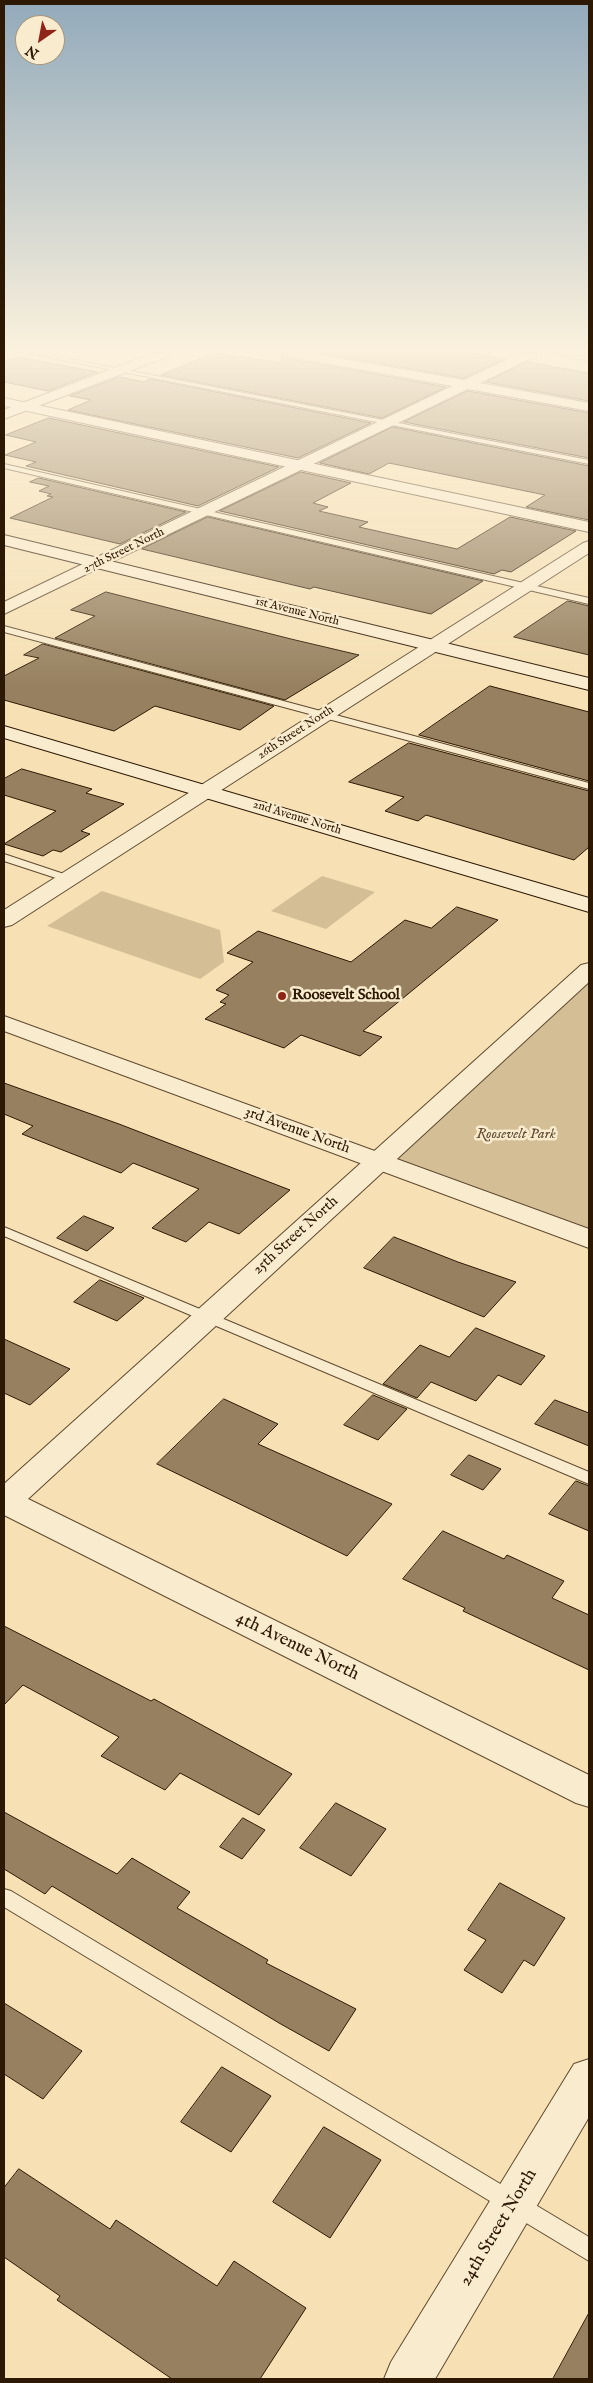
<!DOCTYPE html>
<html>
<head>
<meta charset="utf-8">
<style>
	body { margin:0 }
	#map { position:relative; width:593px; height:2383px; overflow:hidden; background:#f6e0b4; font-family:"IM FELL English",serif }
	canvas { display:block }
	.frame { position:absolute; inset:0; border:5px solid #2d1803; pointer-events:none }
	.north { position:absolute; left:15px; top:15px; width:50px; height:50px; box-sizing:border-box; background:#f9ebce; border:1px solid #a7977d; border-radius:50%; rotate:213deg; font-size:14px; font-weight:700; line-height:20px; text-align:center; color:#2d1803 }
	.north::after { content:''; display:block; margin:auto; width:18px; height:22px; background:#8f2418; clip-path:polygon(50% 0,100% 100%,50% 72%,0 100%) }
</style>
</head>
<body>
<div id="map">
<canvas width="593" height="2383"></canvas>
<div class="frame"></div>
<div class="north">N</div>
</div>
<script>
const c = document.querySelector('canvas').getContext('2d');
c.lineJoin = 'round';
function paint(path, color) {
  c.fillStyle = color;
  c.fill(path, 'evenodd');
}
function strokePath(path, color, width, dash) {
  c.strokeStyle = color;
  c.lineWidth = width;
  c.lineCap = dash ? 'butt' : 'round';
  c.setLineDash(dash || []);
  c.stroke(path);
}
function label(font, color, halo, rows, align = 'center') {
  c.font = font + ' "IM FELL English",serif';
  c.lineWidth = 5;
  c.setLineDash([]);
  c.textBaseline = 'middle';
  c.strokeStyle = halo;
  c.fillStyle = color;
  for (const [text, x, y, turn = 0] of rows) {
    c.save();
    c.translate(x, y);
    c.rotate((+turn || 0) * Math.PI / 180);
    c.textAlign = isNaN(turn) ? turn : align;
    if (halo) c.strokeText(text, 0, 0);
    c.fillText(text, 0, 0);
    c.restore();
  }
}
paint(new Path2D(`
	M322 876 375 892 326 929 271 911Z
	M102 891 220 930 224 962 200 979 47 926Z
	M589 970V1239L378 1161Z`), '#d4be96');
const building = new Path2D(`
	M215 353 281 363 282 353H283L291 359 446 387 382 418 161 375Z
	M320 353H471L505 359 464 378Z
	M19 357 97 372 48 391 4 382V362Z
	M527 362 589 373V401L486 382Z
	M120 377 144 382 150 379 371 423 298 458 68 410 91 400 70 396Z
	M468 391 589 413V458L404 422Z
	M49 418 279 467 198 506 26 466 36 462 5 455 36 442 6 435Z
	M393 427 589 466V520L526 507 545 495 389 463 369 474 320 463Z
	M301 472 351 483 313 503 328 507 319 511 368 522 359 527 457 549 510 517 576 531 511 572 502 570 494 574 220 511Z
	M39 478 186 512 120 544 10 518 53 497 47 496 51 494 39 491 49 486 30 482Z
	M208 517 483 581 431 614 314 587 310 589 142 549Z
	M106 592 291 639 359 655 285 700 55 638 95 616 71 610Z
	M568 601 589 606V655L514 637Z
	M43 644 274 706 240 730 155 706 114 731 4 700V676L39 658 24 655Z
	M490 686 589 712V781L419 735Z
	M409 743 589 791V847L574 860 426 815 418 821 385 811 404 797 349 782Z
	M22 769 92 789 86 793 124 804 81 831 90 834 61 852 53 850 43 856 4 844 56 811 4 795V779Z
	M457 907 498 920 363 1031 382 1037 360 1056 301 1035 284 1048 205 1019 226 1004 220 1002 229 995 216 990 253 962 227 953 258 931 351 962 405 920 431 928Z
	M4 1083 119 1124 290 1190 239 1234 209 1222 186 1242 152 1228 199 1189 133 1163 121 1173 22 1134 33 1126 4 1114Z
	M84 1216 114 1228 87 1251 57 1238Z
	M394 1237 458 1262 516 1282 484 1317 364 1268Z
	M100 1280 144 1298 117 1321 74 1302Z
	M476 1328 545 1356 521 1385 498 1375 476 1401 431 1382 417 1398 383 1384 420 1345 449 1357Z
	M4 1339 70 1369 30 1405 4 1393Z
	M373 1395 407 1409 378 1440 344 1425Z
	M224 1399 278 1424 258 1444 392 1504 347 1556 157 1464Z
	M555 1400 589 1413V1446L535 1424Z
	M469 1455 501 1469 483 1490 451 1475Z
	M576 1481 589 1486V1531L549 1514Z
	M443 1531 504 1559 507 1555 564 1581 552 1598 589 1615V1670L463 1611 465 1608 403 1579Z
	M4 1626 151 1701 154 1699 292 1774 259 1815 180 1773 165 1790 101 1756 119 1737 23 1685 4 1705Z
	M336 1803 386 1829 351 1876 300 1848Z
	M4 1812 117 1874 132 1858 190 1892 177 1908 268 1960 266 1963 356 2009 329 2051 279 2023 52 1886 45 1894 4 1869Z
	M243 1818 265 1830 242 1859 220 1847Z
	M500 1883 565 1918 534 1966 524 1960 502 1993 464 1970 486 1940 468 1930Z
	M4 2003 82 2051 43 2099 4 2074Z
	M222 2067 271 2096 231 2152 181 2122Z
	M324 2127 381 2160 330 2238 273 2202Z
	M19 2169 110 2229 116 2220 217 2286 234 2261 306 2308 260 2379H172L57 2300 60 2296 4 2257V2188Z
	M589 2313V2379H553Z`);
paint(building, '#96805f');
strokePath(building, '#2d1803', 1);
const service = new Path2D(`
	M27 353H38L589 460V464Z
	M552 353 589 357V361L555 355Z
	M4 464 589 598V604L4 468Z
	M4 626 589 783V789L4 632Z
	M4 854 73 877 75 879 69 882 65 881 4 861Z
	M4 1227 589 1472V1484L4 1236Z
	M4 1889 11 1891 589 2237V2261L4 1907Z`);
const minor = new Path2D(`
	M153 353H171L169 356 4 419V410Z
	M285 353H311L464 380 521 353H537L536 356 480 383 589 403V411L468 389 4 614V602L452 386 291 357Z
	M4 1016 589 1229V1248L4 1031Z
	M4 1490 16 1493 589 1775V1807L576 1803 4 1515Z
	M589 2059V2117L435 2379H384L391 2362 574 2064Z`);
const tertiary = new Path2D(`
	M4 398 589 522V532L4 406Z
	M589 541V553L12 925 4 927V910L583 543Z
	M589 963V982L16 1510 4 1513V1484L581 965Z`);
const secondary = new Path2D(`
	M4 535 589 678V690L4 545Z
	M4 726 589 898V912L4 738Z`);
strokePath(service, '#5f4a2f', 2);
strokePath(minor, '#5f4a2f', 2);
strokePath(tertiary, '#5f4a2f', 2);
strokePath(secondary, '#2d1803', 2);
paint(service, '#f9ebce');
paint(minor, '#f9ebce');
paint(tertiary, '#f9ebce');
paint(secondary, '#f9ebce');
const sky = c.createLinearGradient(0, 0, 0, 686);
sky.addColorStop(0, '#92aabb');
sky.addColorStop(0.51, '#fbf1dd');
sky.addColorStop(1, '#fbf1dd00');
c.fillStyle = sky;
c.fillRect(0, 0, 593, 686);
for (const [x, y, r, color] of [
	[282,996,5,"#8f2418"]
]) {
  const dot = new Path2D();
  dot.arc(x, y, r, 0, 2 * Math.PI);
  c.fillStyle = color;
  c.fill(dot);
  strokePath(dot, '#f9ebce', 2);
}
label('12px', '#2d1803', '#f9ebce', [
	["27th Street North",124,551,-26],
	["1st Avenue North",297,612,14],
	["26th Street North",296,733,-33],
	["2nd Avenue North",297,818,17]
]);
label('bold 15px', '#2d1803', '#f9ebce', [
	["Roosevelt School",292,996]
], 'left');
label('15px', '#2d1803', '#f9ebce', [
	["3rd Avenue North",297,1131,20],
	["25th Street North",296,1236,-42]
]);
label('italic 15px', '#5f4a2f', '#f9ebce', [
	["Roosevelt Park",516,1135]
]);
label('18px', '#2d1803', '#f9ebce', [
	["4th Avenue North",297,1647,26],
	["24th Street North",499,2228,-59]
]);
</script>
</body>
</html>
